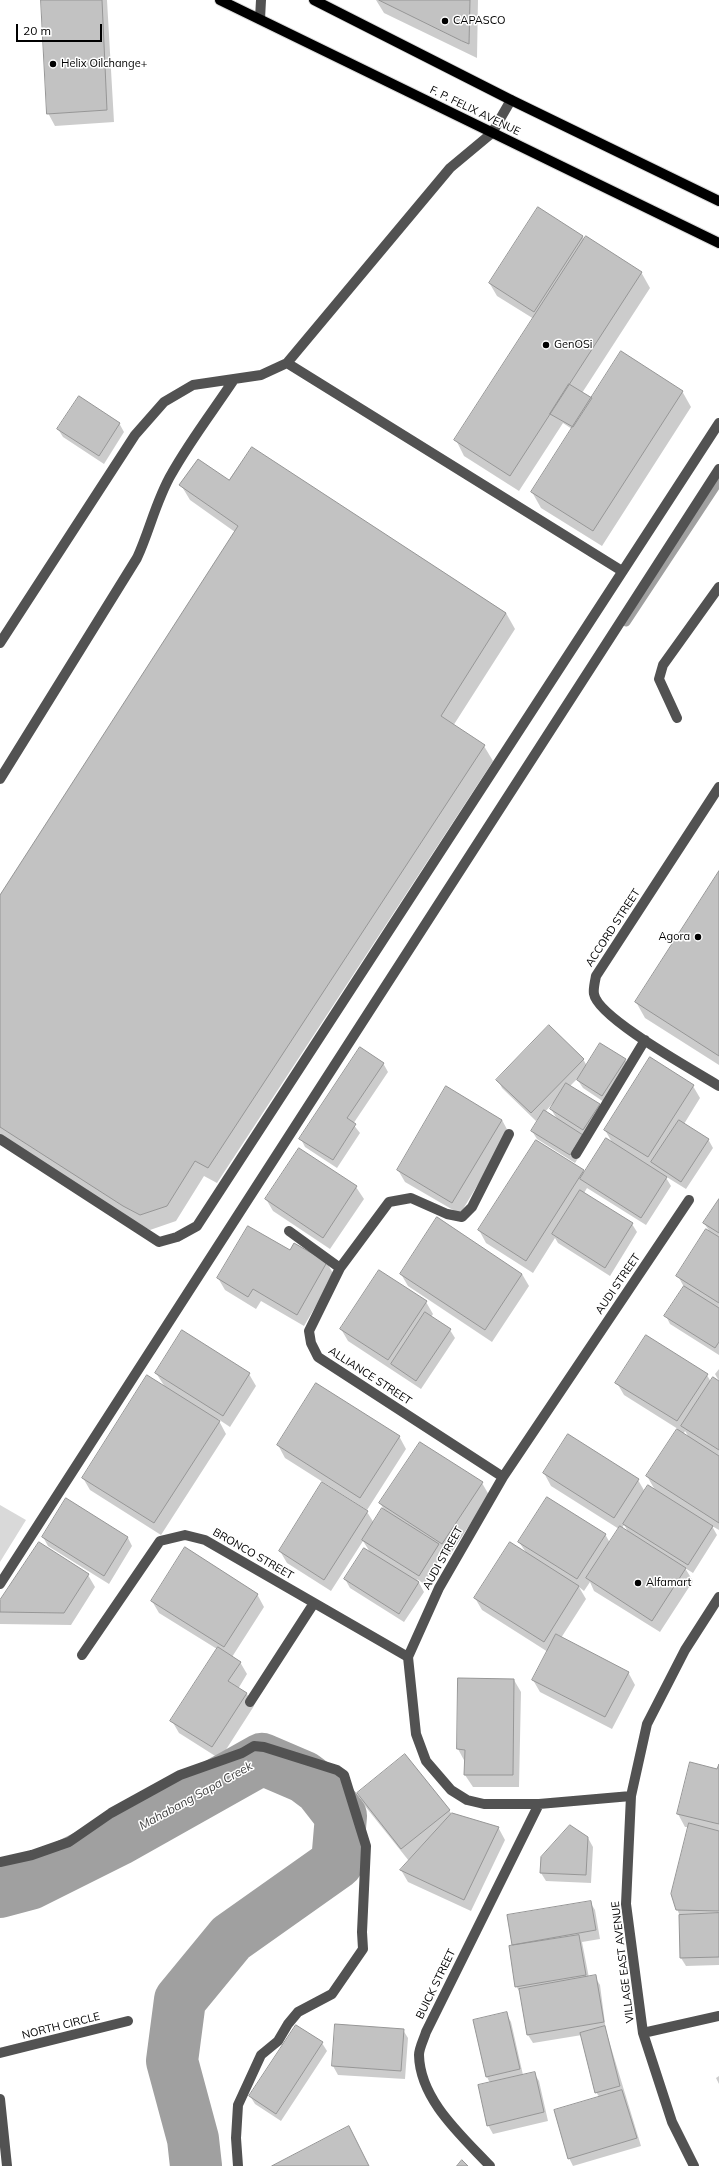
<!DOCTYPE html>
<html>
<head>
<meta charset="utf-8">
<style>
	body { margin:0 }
	#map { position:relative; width:719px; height:2166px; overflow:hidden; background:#fff; font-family:Mulish,sans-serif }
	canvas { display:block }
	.scale { position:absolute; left:16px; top:24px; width:86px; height:18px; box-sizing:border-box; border:2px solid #000; border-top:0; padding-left:5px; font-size:12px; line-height:14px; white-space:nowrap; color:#000; -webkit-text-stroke:3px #fff; paint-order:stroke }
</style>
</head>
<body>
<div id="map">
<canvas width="719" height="2166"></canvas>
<div class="scale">20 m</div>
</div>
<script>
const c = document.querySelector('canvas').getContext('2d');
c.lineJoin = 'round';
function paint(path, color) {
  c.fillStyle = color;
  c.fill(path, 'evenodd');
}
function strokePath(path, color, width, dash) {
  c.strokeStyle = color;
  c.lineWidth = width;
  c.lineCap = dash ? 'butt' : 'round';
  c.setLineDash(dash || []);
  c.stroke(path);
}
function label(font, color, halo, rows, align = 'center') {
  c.font = font + ' Mulish,sans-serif';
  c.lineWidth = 3;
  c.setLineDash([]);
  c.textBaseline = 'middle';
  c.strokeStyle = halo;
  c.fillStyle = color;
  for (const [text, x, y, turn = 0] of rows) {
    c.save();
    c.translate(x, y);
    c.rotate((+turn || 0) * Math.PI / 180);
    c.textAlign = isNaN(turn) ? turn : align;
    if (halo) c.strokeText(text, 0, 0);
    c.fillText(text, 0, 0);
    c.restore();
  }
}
paint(new Path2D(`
	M0 1505 26 1520 0 1562Z`), '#d9d9d9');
paint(new Path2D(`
	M42 0H107L114 122 55 126 48 113Z
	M376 0H478L477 58 384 13Z
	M538 208 583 237 585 240 641 272 650 288 582 393 592 399 682 391 691 407 602 546 541 508 532 492 572 429 563 423 519 491 464 456 456 440 534 319 497 296 490 284Z
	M119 423 124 432 104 464 63 437 58 429Z
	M252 448 506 613 515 629 453 726 484 746 493 761 217 1183 204 1176 176 1221 150 1230 132 1221 0 1136V896L235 532 190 500 181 485 229 482Z
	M719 873V1065L645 1018 636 1002Z
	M583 1059 587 1066 625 1060 630 1069 607 1104 583 1088 577 1079 570 1086 599 1105 604 1113 588 1138 581 1134 587 1144 575 1163 537 1139 532 1131 540 1117 536 1121 502 1088 498 1080ZM553 1103 551 1109 557 1119 545 1112Z
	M383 1063 388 1072 353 1124 360 1133 337 1168 305 1147 301 1139Z
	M693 1086 700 1098 684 1124 708 1139 713 1148 686 1189 665 1176 671 1186 646 1225 587 1188 584 1193 632 1224 637 1232 610 1276 558 1243 555 1238 533 1273 486 1243 479 1230 583 1171 585 1173 613 1144 605 1130Z
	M502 1120 509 1133 460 1214 405 1182 398 1170Z
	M356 1187 364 1199 330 1249 273 1211 266 1199Z
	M719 1200V1355L670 1324 666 1316 684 1287 678 1276 710 1232 704 1223Z
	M290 1252 327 1263 334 1275 304 1326 261 1301 256 1309 225 1290 218 1278Z
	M401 1274H522L529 1286 492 1342 408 1286Z
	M426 1302 433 1314 431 1317 450 1330 455 1338 421 1389 348 1341 341 1329Z
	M719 1369V1381L715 1374Z
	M156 1373 249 1374 256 1386 230 1427 218 1419 226 1434 161 1535 90 1490 83 1478 165 1387Z
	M707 1375 711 1382H719V1530L712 1526 717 1535 693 1573 685 1568 693 1581 660 1632 594 1591 590 1582 584 1591 579 1587 586 1599 561 1638 628 1672 635 1685 612 1729 540 1692 533 1680 548 1652 482 1610 475 1598 527 1554 519 1542 605 1534 610 1543 619 1529 551 1486 544 1473 638 1480 645 1492 655 1490 647 1476 678 1429 624 1395 617 1383ZM685 1431 690 1439 683 1435ZM624 1525 629 1533 622 1528Z
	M399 1436 406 1449 367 1510 285 1458 278 1445Z
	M482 1483 489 1495 450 1555 444 1552 424 1584 417 1579 424 1592 404 1622 350 1588 345 1579 370 1552 363 1541 331 1591 287 1563 280 1551 367 1512 374 1523 385 1511 380 1503Z
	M67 1500 128 1538 132 1546 109 1584 48 1546 43 1537Z
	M88 1575 95 1587 71 1625 0 1624V1602Z
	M257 1594 264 1607 232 1657 240 1662 247 1674 238 1689 247 1694 254 1706 220 1759 179 1733 172 1721 217 1649 159 1613 152 1601Z
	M459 1679 514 1680 521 1692 519 1787H473L465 1775V1762L458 1749Z
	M719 1767V1965L686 1966 681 1958 680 1916 677 1909 689 1827H685L678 1814Z
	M358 1794 449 1810 452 1815 498 1827 505 1840 471 1911 408 1882 401 1870 409 1861 365 1806Z
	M588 1838 593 1847 591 1883 546 1881 541 1873Z
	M590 1902 595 1910 600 1939 582 1942 589 1978 595 1977 600 1985 606 2031 641 2146 573 2166 569 2158 600 2098 596 2092 582 2035 533 2043 528 2035 521 1994 516 1986 513 1944Z
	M506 2013 511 2022 523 2075 534 2073 539 2081 548 2121 493 2134 488 2125 490 2083 487 2077 474 2021Z
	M336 2025 403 2030 408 2038 405 2079 338 2075 333 2066Z
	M322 2043 327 2051 281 2121 255 2104 250 2096Z
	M719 2076V2084L716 2078Z`), '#0003');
strokePath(new Path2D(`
	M626 622 719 481`), '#a0a0a0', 9);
strokePath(new Path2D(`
	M0 1892 30 1884 118 1840 262 1759 304 1777 320 1789 341 1816 337 1863 231 1938 180 2000 172 2061 193 2139 196 2166`), '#a0a0a0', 52);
const building = new Path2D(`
	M41 0H102L107 110 47 114Z
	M379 0H470L469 44 462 41Z
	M538 207 583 236 534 312 489 283Z
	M586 236 642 272 510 476 454 440Z
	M621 351 683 391 593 531 531 492Z
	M569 384 592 398 573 427 550 414Z
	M79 396 120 423 99 456 57 429Z
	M252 447 506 613 441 716 485 745 208 1168 195 1161 167 1206 140 1215 123 1206 0 1127V895L238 526 179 485 198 459 229 480Z
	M719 871V1056L635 1002Z
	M549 1025 584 1059 531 1113 496 1080Z
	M600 1043 626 1059 602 1096 577 1080Z
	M360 1047 384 1063 347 1118 356 1124 333 1160 299 1139Z
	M650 1057 694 1085 648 1157 604 1130Z
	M566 1083 600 1104 583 1130 550 1109Z
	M446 1086 502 1120 452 1203 397 1170Z
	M544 1110 583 1135 570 1155 531 1131Z
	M679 1120 709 1139 681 1182 651 1162Z
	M606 1138 667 1177 641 1218 580 1179Z
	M536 1140 584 1170 526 1261 478 1230Z
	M299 1148 357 1186 323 1238 265 1199Z
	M580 1190 633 1223 605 1268 552 1234Z
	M719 1199V1233L703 1223Z
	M437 1217 522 1274 485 1330 400 1274Z
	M248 1226 290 1250 294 1243 327 1262 297 1315 253 1289 248 1297 217 1278Z
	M706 1229 719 1237V1303L676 1276Z
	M379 1270 427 1301 388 1360 340 1329Z
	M684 1286 719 1308V1342L715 1348 664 1316Z
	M425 1312 451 1329 416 1381 391 1364Z
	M182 1330 250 1373 223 1416 155 1373Z
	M646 1335 708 1374 677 1421 615 1383Z
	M147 1375 220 1421 154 1523 82 1478Z
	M713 1377 719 1381V1450L681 1426Z
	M316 1383 400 1436 360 1498 277 1445Z
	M677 1429 719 1456V1523L646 1476Z
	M568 1434 639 1479 614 1518 543 1473Z
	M420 1442 483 1482 442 1544 379 1503Z
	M322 1482 368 1511 324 1580 279 1551Z
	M648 1485 713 1526 688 1565 623 1524Z
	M547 1497 606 1534 577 1579 518 1542Z
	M66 1498 128 1537 104 1576 42 1537Z
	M382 1508 439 1544 419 1576 362 1540Z
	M620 1526 686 1568 652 1621 586 1578Z
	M39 1542 89 1574 64 1613 0 1612V1600Z
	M510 1542 579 1586 544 1642 474 1598Z
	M185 1547 258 1594 224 1647 151 1601Z
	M364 1548 419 1582 399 1614 344 1579Z
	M556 1634 629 1672 605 1717 532 1680Z
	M218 1647 241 1662 228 1681 247 1693 212 1747 170 1721Z
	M458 1678 514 1679 513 1775H464L465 1750 457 1749Z
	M405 1754 450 1810 401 1849 357 1793Z
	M690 1762 717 1769 719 1764V1824L677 1814Z
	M452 1813 499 1827 464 1900 400 1870Z
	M689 1823 719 1831V1911L676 1910 671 1894Z
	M570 1825 588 1837 586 1875 540 1873 541 1857Z
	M591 1901 596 1930 512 1945 507 1915Z
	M719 1913V1957L680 1958 679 1915Z
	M579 1935 586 1975 515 1987 509 1946Z
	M596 1975 604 2022 527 2035 519 1989Z
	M507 2012 520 2069 486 2077 473 2020Z
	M335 2024 404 2029 401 2071 332 2066Z
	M296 2025 323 2042 276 2114 249 2096Z
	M605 2026 620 2086 595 2093 580 2033Z
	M535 2072 544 2112 487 2126 478 2085Z
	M622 2090 637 2138 568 2159 554 2110Z
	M349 2126 369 2166H272Z
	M462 2160 468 2166H457Z`);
paint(building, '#c2c2c2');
strokePath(building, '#969696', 1);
const major = new Path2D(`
	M220 0 719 243
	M314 0 511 100 719 201`);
strokePath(major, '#dbdbdb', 12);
strokePath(new Path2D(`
	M260 19 261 0
	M287 363 622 571
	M0 643 135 435 164 402 193 385 261 375 287 363 450 168 492 133 511 100
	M677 718 659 679 663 665 719 587
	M0 779 137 558C150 530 156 500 172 473 190 441 213 411 233 381
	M719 787 596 976C595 981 593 989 594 994 598 1018 695 1071 719 1086
	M0 1139 159 1242 177 1237 197 1226 719 423
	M576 1154 645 1040
	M289 1231 340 1268
	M503 1477 318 1357 311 1343 309 1331 340 1268 389 1202 411 1198 447 1214 462 1217 472 1207 509 1134
	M0 1584 719 469
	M82 1655 160 1541 185 1535 205 1540 408 1657
	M250 1702 314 1603
	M631 1796 539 1804H484L467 1800 451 1790 426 1761 416 1734 408 1657 439 1588 503 1477 689 1200
	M0 1862 32 1855 69 1842 111 1813 180 1775 242 1753 254 1746 264 1747 337 1770 344 1775 366 1846 362 1932 363 1949 332 1994 298 2012 288 2024 278 2041 261 2055 238 2105 236 2138 238 2166
	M643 2033 719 2016
	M0 2053 128 2021
	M0 2099 7 2166
	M490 2166C462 2136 420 2100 419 2055 419 2048 424 2039 426 2032L539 1804
	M694 2166 672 2122 643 2033 626 1904 631 1796 647 1724 685 1650 719 1597`), '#525252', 10);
strokePath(major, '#000', 10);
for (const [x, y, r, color] of [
	[445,21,4,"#000"],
	[53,64,4,"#000"],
	[546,345,4,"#000"],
	[698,937,4,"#000"],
	[638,1583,4,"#000"]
]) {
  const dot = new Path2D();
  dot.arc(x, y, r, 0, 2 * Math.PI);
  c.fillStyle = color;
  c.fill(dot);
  strokePath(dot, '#fff', 1.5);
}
label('11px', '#000', '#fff', [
	["CAPASCO",453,21],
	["Helix Oilchange+",61,64],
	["GenOSi",554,345],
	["Agora",690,937,"right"],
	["Alfamart",646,1583]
], 'left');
label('11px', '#000', '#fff', [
	["F. P. FELIX AVENUE",475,111,26],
	["ACCORD STREET",613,928,-57],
	["AUDI STREET",618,1284,-56],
	["ALLIANCE STREET",370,1376,33],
	["BRONCO STREET",253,1554,30],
	["AUDI STREET",443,1558,-61],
	["VILLAGE EAST AVENUE",623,1962,-97],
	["BUICK STREET",436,1984,-64],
	["NORTH CIRCLE",61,2026,-14]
]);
label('italic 12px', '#414141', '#fff', [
	["Mahabang Sapa Creek",196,1796,-29]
]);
</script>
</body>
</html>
